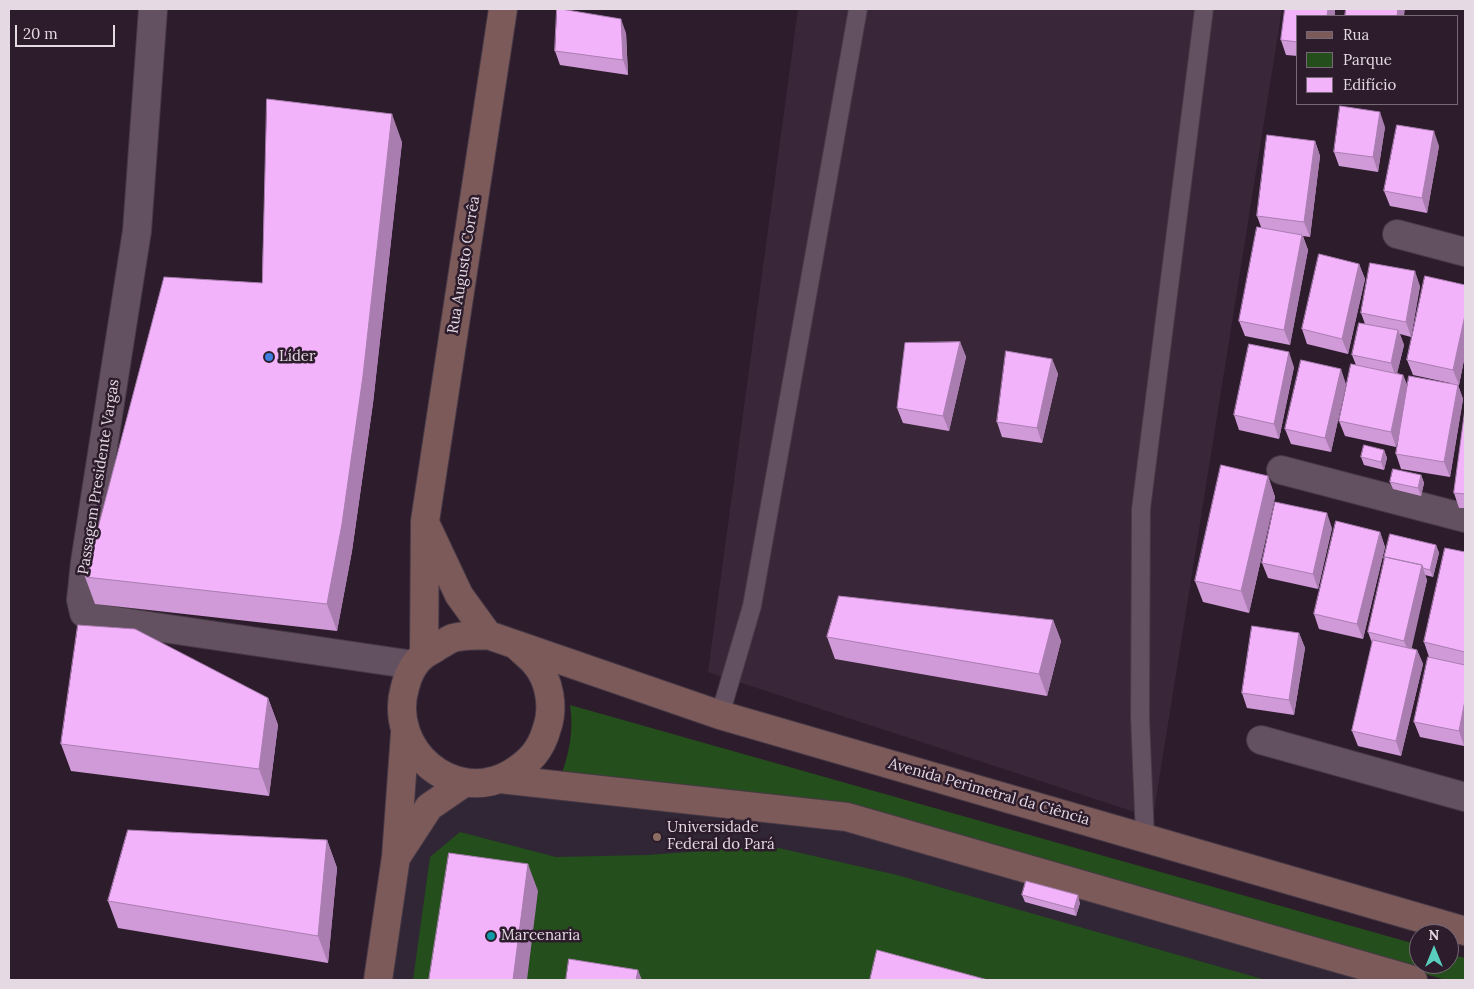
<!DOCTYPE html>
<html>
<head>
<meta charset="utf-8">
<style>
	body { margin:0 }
	#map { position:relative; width:1474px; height:989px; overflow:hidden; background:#2d1c2c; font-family:Lora,serif }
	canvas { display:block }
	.frame { position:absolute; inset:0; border:10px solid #e5d9e4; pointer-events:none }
	.legend { position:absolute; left:1296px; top:15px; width:162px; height:90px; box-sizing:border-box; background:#2d1c2c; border:1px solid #776876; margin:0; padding:6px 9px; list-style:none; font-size:15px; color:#e5d9e4 }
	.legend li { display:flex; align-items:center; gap:10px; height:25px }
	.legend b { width:25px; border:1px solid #776876 }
	.north { position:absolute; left:1409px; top:924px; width:50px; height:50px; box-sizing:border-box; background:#2d1c2c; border:1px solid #776876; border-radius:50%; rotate:0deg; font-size:14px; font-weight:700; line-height:20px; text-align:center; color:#e5d9e4 }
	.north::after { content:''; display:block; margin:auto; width:18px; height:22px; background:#59cebe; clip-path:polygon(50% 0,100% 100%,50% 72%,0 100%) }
	.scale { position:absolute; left:15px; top:25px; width:100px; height:22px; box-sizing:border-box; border:2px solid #e5d9e4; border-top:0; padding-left:6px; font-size:15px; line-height:18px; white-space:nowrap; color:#e5d9e4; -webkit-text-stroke:4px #2d1c2c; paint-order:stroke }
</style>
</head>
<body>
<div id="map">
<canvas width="1474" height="989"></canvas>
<div class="frame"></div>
<ul class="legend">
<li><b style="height:6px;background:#7c5a5a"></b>Rua</li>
<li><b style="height:14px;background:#244e1b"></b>Parque</li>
<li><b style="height:14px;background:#f2b3fb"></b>Edifício</li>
</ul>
<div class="north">N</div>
<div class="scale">20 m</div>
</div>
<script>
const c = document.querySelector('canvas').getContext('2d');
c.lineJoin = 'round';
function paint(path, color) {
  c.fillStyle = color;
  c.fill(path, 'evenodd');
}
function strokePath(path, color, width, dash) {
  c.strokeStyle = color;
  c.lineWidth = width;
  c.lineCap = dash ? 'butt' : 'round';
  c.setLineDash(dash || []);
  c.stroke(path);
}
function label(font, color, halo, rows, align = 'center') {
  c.font = font + ' Lora,serif';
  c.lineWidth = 5;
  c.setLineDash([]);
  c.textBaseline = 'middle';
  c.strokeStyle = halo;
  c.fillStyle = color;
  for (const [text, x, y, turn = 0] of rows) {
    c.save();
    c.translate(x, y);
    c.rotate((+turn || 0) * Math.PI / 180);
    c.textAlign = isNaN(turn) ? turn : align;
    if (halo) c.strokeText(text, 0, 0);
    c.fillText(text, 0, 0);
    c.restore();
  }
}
paint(new Path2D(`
	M798 9H1282L1153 818 708 672Z`), '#3a2639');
paint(new Path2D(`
	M405 733 445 776 847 817 1413 980H378Z`), '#302635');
paint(new Path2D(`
	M570 705 1419 945V964H1449V954L1465 958V980H1446L849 809 560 779C569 753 574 733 570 705Z
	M460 832 556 857 647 855 770 846 897 875 1266 980H413L430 857Z`), '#244e1b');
const service = new Path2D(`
	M720 715 752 606 858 9
	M1145 837 1140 717 1141 509 1204 9`);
const minor = new Path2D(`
	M153 9 137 231 85 562 81 600 84 613 95 618 414 665
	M1397 234 1465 252
	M1281 470 1465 518
	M1261 740 1465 797`);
const secondary = new Path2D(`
	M427 527 459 595 488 635
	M516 645C522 651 530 657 535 663 550 680 554 708 547 728 541 750 530 762 510 774 453 806 387 749 405 687 408 675 413 663 424 655 428 652 433 650 437 647 442 644 448 640 453 638 463 635 477 636 488 635L720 715 1465 931
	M424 655 425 521 503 9
	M500 779 847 817 1413 980
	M397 856 429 807 464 783
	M378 980 396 857 405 733`);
strokePath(service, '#473946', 20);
strokePath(minor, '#473946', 30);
strokePath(secondary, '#473946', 30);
strokePath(service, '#635061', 18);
strokePath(minor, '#635061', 28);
strokePath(secondary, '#7c5a5a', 28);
paint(new Path2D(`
	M1285 9H1335V16H1298V56L1286 55 1281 40Z
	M626 33 628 75 560 65 555 51Z
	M1385 127 1378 172 1339 166 1334 152Z
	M1315 141 1320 156 1310 237 1303 236 1308 250 1290 345 1245 336 1239 321 1261 227 1257 216Z
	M402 142 373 403 352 551 337 631 95 604 85 577 262 283Z
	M1439 146 1427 213 1390 206 1384 191Z
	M1359 264 1365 279 1348 354 1307 344 1302 329Z
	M1465 285V355L1459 385H1458L1463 399 1450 477 1401 469 1396 454 1401 428 1396 447 1345 436 1339 421 1356 365 1352 355 1365 324 1361 313 1420 286 1411 337 1400 334 1404 345 1397 373 1403 375 1408 387 1450 383 1413 375 1407 360Z
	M960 342 966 357 949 431 903 423 897 408Z
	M1052 359 1058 374 1042 443 1002 437 997 422Z
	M1294 367 1279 439 1239 430 1234 415Z
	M1346 384 1331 452 1291 444 1285 429Z
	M1465 409V508H1459L1454 493Z
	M1384 450 1387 458 1384 470 1364 465 1361 457Z
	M1421 475 1424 483 1421 496 1393 489 1390 482Z
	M1268 476 1275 497 1249 613 1203 602 1195 581Z
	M1332 528 1318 589 1268 578 1262 563Z
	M1380 532 1385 547 1363 639 1319 629 1314 614Z
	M1436 545 1439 553 1433 577 1425 575 1427 580 1411 648 1417 650 1423 664 1401 756 1358 746 1352 731 1372 643 1368 632 1385 561 1384 558Z
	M1465 552V741L1464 746 1420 737 1414 722 1429 657 1424 642Z
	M1053 620 1061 641 1047 696 835 659 827 637Z
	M1299 633 1305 648 1294 715 1247 708 1242 693Z
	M268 698 278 725 269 796 71 771 61 744Z
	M327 840 337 868 328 963 118 928 108 901Z
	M1022 895 1080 903 1076 916 1025 902Z`), '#d09ad8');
paint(new Path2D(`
	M1328 9H1335V16H1327Z
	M1398 9H1405L1404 16H1397Z
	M621 19 626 33 628 75 623 60Z
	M1380 112 1385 127 1378 172 1373 157Z
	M392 114 402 142 373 403 352 551 337 631 327 604Z
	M1434 131 1439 146 1427 213 1422 198Z
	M1315 141 1320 156 1310 237 1304 222Z
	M1302 235 1308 250 1290 345 1284 330Z
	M1359 264 1365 279 1348 354 1342 339Z
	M1415 271 1420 286 1411 337 1406 322Z
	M1465 315V355L1459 385 1453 370Z
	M1398 330 1404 345 1396 378 1391 363Z
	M960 342 966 357 949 431 943 416Z
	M1289 352 1294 367 1279 439 1274 424Z
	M1052 359 1058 374 1042 443 1037 428Z
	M1341 369 1346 384 1331 452 1325 438Z
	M1403 375 1409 390 1396 447 1391 432Z
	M1458 385 1463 399 1450 477 1444 462Z
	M1384 450 1387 458 1384 470 1381 462Z
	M1421 475 1424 483 1421 496 1418 488Z
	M1268 476 1275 497 1249 613 1241 591Z
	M1327 513 1332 528 1318 589 1313 574Z
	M1380 532 1385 547 1363 639 1357 624Z
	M1436 545 1439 553 1433 577 1430 570Z
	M1422 565 1427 580 1410 656 1404 641Z
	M1053 620 1061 641 1047 696 1039 674Z
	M1299 633 1305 648 1294 715 1289 700Z
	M1417 650 1423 664 1401 756 1396 741Z
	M268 698 278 725 269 796 259 769Z
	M1465 700V741L1464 746 1459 731Z
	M327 840 337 868 328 963 318 936Z
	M528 864 538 891 527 980H513Z
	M1078 895 1080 903 1076 916 1074 909Z
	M638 970 642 980H636Z`), '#a97db0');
const building = new Path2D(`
	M557 9H561L621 19 623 60 555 51Z
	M1285 9H1328L1327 16H1298V42L1281 40Z
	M1346 9H1398L1397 16H1345Z
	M267 99 392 114 363 376 342 524 327 604 85 577 164 277 262 283Z
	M1340 106 1380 112 1373 157 1334 152Z
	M1397 125 1434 131 1422 198 1384 191Z
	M1267 135 1315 141 1304 222 1257 216Z
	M1257 227 1302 235 1284 330 1239 321Z
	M1319 254 1359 264 1342 339 1302 329Z
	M1370 263 1415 271 1406 322 1361 313Z
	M1425 276 1465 285V315L1453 370 1407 360Z
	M1359 323 1398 330 1391 363 1352 355Z
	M960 342 943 416 897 408 905 343Z
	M1249 344 1289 352 1274 424 1234 415Z
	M1006 351 1052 359 1037 428 997 422Z
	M1301 360 1341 369 1325 438 1285 429Z
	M1351 364 1403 375 1391 432 1339 421Z
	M1409 376 1458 385 1444 462 1396 454Z
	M1465 409V494L1454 493Z
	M1364 445 1384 450 1381 462 1361 457Z
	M1221 465 1268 476 1241 591 1195 581Z
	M1393 469 1421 475 1418 488 1390 482Z
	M1275 502 1327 513 1313 574 1262 563Z
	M1336 521 1380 532 1357 624 1314 614Z
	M1390 534 1436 545 1430 570 1423 568 1422 565 1385 557V558H1384Z
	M1445 548 1465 552V652L1424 642Z
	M1385 557 1422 565 1404 641 1368 632Z
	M839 596 1053 620 1039 674 827 637Z
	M78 625 135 629 268 698 259 769 61 744Z
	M1252 626 1299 633 1289 700 1242 693Z
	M1373 640 1417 650 1396 741 1352 731Z
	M1428 657 1465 665V700L1459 731 1414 722Z
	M128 830 327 840 318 936 108 901Z
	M449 853 528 864 513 980H429Z
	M1026 881 1078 895 1074 909 1022 895Z
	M877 950 988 980H870Z
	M569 959 638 970 636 980H566Z`);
paint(building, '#f2b3fb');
strokePath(building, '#a97db0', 1);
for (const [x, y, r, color] of [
	[269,357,5,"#3f7fe0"],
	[657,837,5,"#8d6e63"],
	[491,936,5,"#0f9aa8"]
]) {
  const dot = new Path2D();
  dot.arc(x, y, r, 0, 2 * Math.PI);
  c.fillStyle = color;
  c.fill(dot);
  strokePath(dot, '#2d1c2c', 2);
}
label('15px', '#e5d9e4', '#2d1c2c', [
	["Rua Augusto Corrêa",464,265,-81],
	["Passagem Presidente Vargas",99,477,-81],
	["Avenida Perimetral da Ciência",989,792,16]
]);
label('15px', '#e5d9e4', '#2d1c2c', [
	["Líder",279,357],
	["Universidade",667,828],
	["Federal do Pará",667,845],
	["Marcenaria",501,936]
], 'left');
</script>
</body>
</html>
